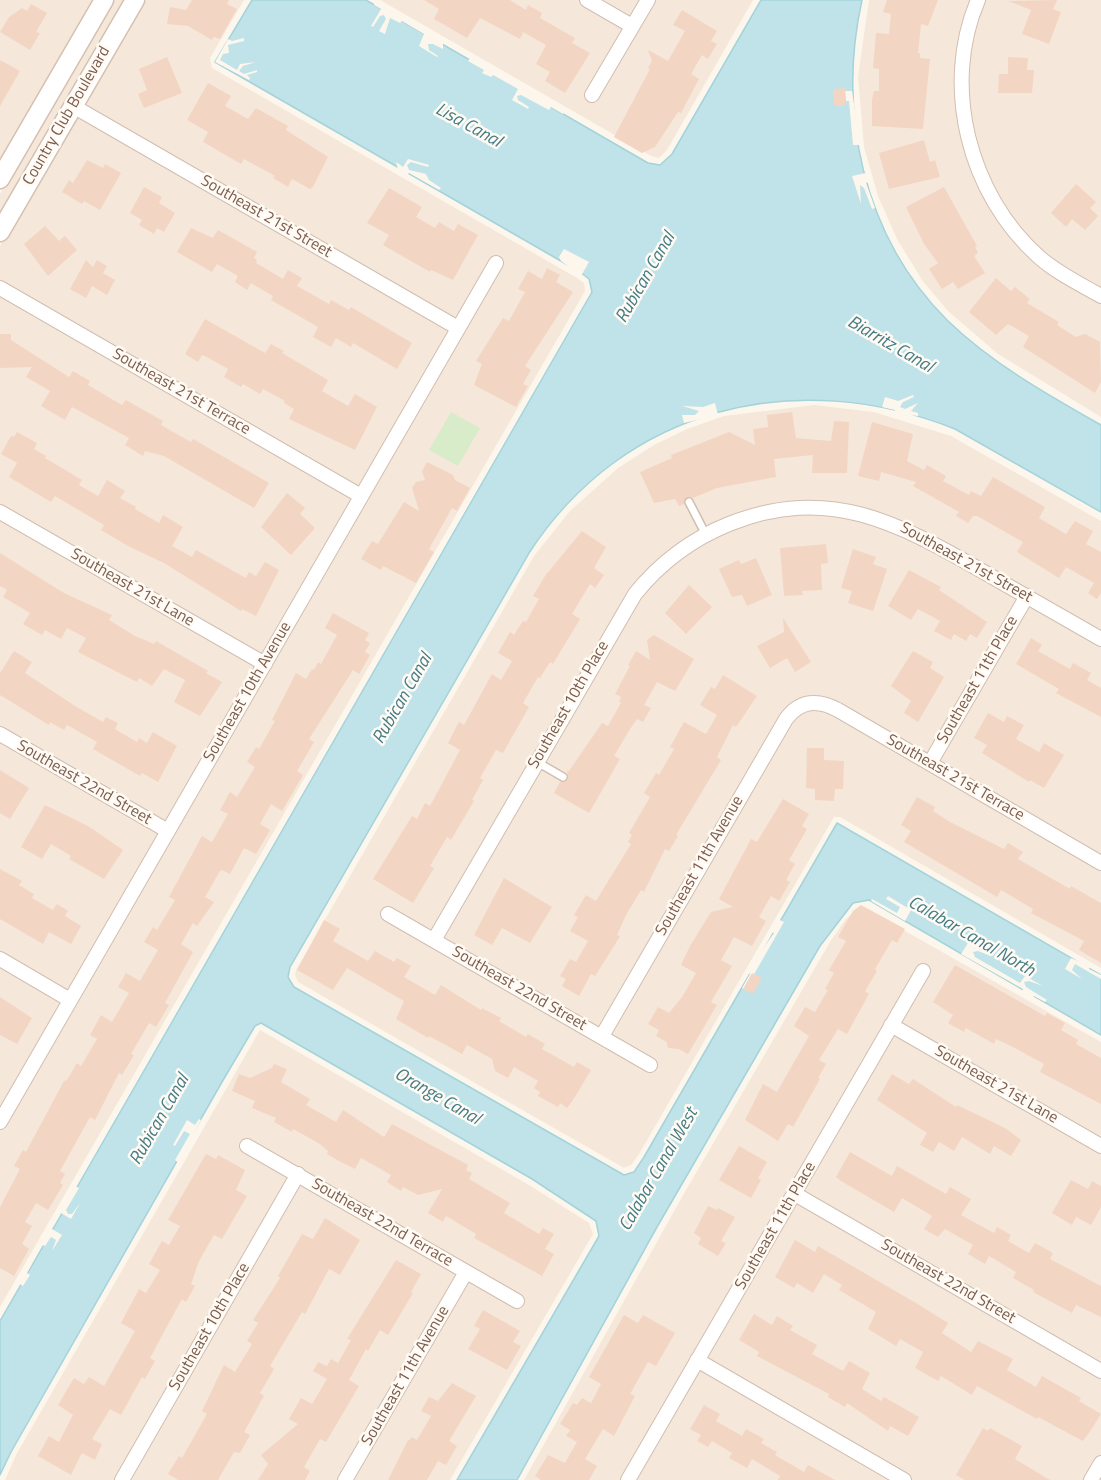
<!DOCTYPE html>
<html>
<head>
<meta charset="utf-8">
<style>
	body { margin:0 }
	canvas { display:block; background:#fdf6ec }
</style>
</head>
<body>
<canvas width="1101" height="1480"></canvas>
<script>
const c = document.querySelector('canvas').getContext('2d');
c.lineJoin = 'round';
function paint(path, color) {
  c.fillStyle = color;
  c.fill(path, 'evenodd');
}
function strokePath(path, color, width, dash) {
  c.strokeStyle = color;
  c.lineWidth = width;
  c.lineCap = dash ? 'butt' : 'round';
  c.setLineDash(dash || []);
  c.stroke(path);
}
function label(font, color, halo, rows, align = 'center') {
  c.font = font + ' "Titillium Web",sans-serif';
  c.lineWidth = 5;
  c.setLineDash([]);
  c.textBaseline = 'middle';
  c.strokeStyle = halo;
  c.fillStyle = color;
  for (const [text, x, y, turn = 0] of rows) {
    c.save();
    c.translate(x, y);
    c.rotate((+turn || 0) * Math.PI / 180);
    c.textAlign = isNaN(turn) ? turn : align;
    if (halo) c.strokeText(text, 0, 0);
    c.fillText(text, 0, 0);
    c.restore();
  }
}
paint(new Path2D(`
	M0 0H95L0 165Z
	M112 0H126L0 217V194Z
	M143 0H244L210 58 212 68 577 278 584 283 585 291 0 1307V246Z
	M380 0H753L667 150 659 158 651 156Z
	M869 0H1101V417L998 354 948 311 922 280 897 239 878 196 864 147 858 77Z
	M814 405 874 412 951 436 1101 521V968L840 817H834L639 1154 631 1165 624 1168 298 982 295 975 296 970 534 556 570 511 618 468 654 445 687 429 724 416Z
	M861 906 1101 1042V1480H524L682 1197 830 942 846 919Z
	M260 1030 529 1185 589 1223 593 1234 450 1480H5L16 1455Z`), '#f5e8da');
paint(new Path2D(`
	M451 412 480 428 458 466 429 450Z`), '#d8ecc9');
const water = new Path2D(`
	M252 0H366L648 163 660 165 672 154 761 0H862C837 113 863 236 947 320 991 363 1048 395 1101 425V512L955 429C796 366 625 406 529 553L290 967 288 977 294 987 624 1175 634 1172 644 1157 837 823 1101 975V1035L869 900 853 903 820 946 657 1227 517 1480H457L599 1236 596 1221 532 1179 261 1023 255 1026 222 1082 11 1452 0 1475V1321L592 292 589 279 580 272 215 62Z`);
paint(water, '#bfe3e8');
strokePath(water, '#a5d3da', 1.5);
paint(new Path2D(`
	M375 2 443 42V49L433 44H428L429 50 438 56 437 57 419 46 424 34 402 21 400 23 390 18 385 34 379 31 386 19 384 15 380 16 373 27 371 26 381 9 374 5Z
	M244 38V41L228 45 229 53 223 54 220 60 237 70 240 64 256 62 243 66 239 71 244 74 257 70V72L247 75 250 78 249 80 215 62 228 39 232 41Z
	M470 58 511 82 565 111 563 114 551 107 549 110 521 95 517 96 518 100 529 107 528 109 512 100 518 89 493 75 491 77 482 73 484 70 468 61Z
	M845 91H852L860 145H853L849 101H846Z
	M408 159 429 165 428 167 411 162 407 165 409 170 426 174 429 180 441 188 439 190 409 173 407 175 398 170 396 162 403 167Z
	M866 173 869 182 866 183 875 208 872 209 864 188 860 185 861 204 852 176Z
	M564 249 589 262 581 276 561 261 559 257Z
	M913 395 914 397 903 402 900 407 905 409 918 403 911 411 918 413V416L894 413 895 410 882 407 885 397 898 401Z
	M715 403 718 415 684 423 682 415H695L699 411 682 406 703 407Z
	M888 896 911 910 905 921 871 901 872 899 897 913 900 907 886 899Z
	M778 919 784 922 745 990 742 988 750 974 747 972 774 933 771 931Z
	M968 943 991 956 978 951 973 952 975 957 1020 983 1025 976 1043 986 1029 981 1024 982 1026 987 1047 1000 1045 1002 1034 996 1032 998 1022 992 1023 989 961 954Z
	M1071 958 1090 966 1089 969 1101 975V979L1075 964 1072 970 1082 979 1065 969Z
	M199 1119 201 1120 185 1150 187 1151 180 1164 175 1160 190 1134 184 1131 175 1146 173 1145 187 1120 195 1125Z
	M73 1185 79 1188 66 1210 68 1214H72L80 1203 71 1219 61 1213 55 1223 52 1221Z
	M51 1224 52 1229 62 1235 52 1251 56 1240 51 1237 45 1246 42 1245 27 1273 30 1275 23 1286 18 1283Z`), '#fdf6ec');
paint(new Path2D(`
	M192 0H229L227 4 237 9 220 39 214 37 212 40 188 26 167 24 170 7 186 10Z
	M424 0H510L526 10 528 5 542 13 540 18 575 38 572 43 590 53 565 93 545 81 550 72 536 64 546 45 523 32 520 39 480 18 467 38 434 19 439 9Z
	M887 0H938L928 26 921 24 918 53H920V58L930 59 923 129 872 126V100L874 91H879V69L873 68 876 33 889 34 891 14 883 12Z
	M1057 0 1053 9 1061 12 1049 44 1022 34 1031 10 1008 1Z
	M31 4 47 13 36 32 40 33 30 50 0 32 9 17 22 8 27 11Z
	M682 10 717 31 711 41 717 44 708 59 702 55 691 74 699 79 681 113 678 112 655 147 642 153 614 137 650 69 648 68 652 61 648 50 668 61 685 31 673 25Z
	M167 57 182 93 144 108 138 94 147 90 139 69Z
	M1008 57 1028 58 1027 70H1034L1032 93H998L999 74H1008Z
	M0 60 20 71 0 106Z
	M208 83 231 96 225 106 248 119 256 108 288 126 286 130 328 157 313 187 310 189 292 179 288 187 273 178 275 176 244 159 241 164 203 142 208 132 187 120Z
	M845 88 846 106H834L833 89Z
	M924 140 930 162 935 160 940 177 889 189 879 153Z
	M87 160 103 168 105 164 121 173 100 210 84 201 82 204 62 192 69 180 73 183Z
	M1076 184 1096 202 1090 208 1098 216 1085 230 1072 219 1066 227 1051 213Z
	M144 187 162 197 159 203 175 213 164 232 157 228 154 234 139 225 142 220 130 213Z
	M944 187 977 246 975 247 978 253 974 256 985 273 958 289 953 282 942 289 929 269 938 263 924 244 906 207Z
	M389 188 422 207 416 217 435 228 439 222 454 231 458 224 478 235 453 280 431 270 430 272 383 245 389 235 367 223Z
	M45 226 59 241 65 236 77 250 48 276 24 244Z
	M191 228 213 238 218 230 257 252 254 258 257 260 256 263 283 279 288 270 302 278 297 286 329 304 331 300 349 310 351 307 412 343 397 369 353 343 351 347 336 338 331 347 313 337 318 327 271 300 273 296 251 283 247 290 235 282 238 276 217 264 212 272 177 252Z
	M86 260 93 267 97 260 107 266 103 273 115 280 107 295 92 286 86 298 70 289Z
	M547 268 560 275 556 282 573 292 525 366 531 370 523 384 528 386 516 407 474 385 482 364 476 361 503 318 509 321 525 292 518 289 528 271 542 279Z
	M996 278 1011 291 1015 287 1030 299 1027 303 1059 322 1057 325 1076 337 1085 334 1100 342 1101 382 1095 393 1023 347 1029 336 1008 324 996 335 969 312Z
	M205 319 265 353 271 344 284 351 282 353 328 380 322 391 348 406 355 394 377 407 355 450 289 419 294 409 284 403 285 401 263 389 260 394 243 384 241 387 224 377 228 369 207 357 202 355 198 362 185 354Z
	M0 334H11V340L69 377 73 371 90 381 88 385 122 405 126 400 163 421 161 425 191 442 193 439 269 483 254 508 164 456 145 451 143 456 125 445 129 438 72 407 65 420 41 406 50 391 26 377 32 367 0 368Z
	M792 412 796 438 831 441 834 421 849 422 847 473H812L813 455 774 459 776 477 717 488 693 498 687 497 684 504 679 506 675 499 654 503 640 472 672 458 671 455 729 432 755 445 753 429 768 427 767 415Z
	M872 422 913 434 907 461 924 470 927 465 946 476 943 481 969 495 971 491 981 496 993 477 1045 507 1039 518 1066 534 1075 521 1093 531 1086 544 1101 552V593L1097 599 1088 593 1094 583 1066 567 1059 578 1017 552 1023 542 977 516H973L968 523 956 516 959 512 913 486 916 482 881 472 879 481 858 476Z
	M17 432 37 443 34 449 46 456 45 458 82 480 79 485 98 496 107 480 125 491 120 498 136 507 135 509 159 523 163 515 183 527 172 546 192 557 196 550 246 578 249 572 256 576 265 562 279 570 256 616 242 609 241 611 164 563 128 546 101 530 104 525 55 496 51 502 9 477 17 463 1 454 11 436 14 437Z
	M427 462 453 475 455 480 470 488 457 511 452 508 429 549 434 552 416 583 383 566 381 570 361 559 372 541 378 544 404 502 419 511 412 488 416 482 425 480 422 471Z
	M287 493 305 508 300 514 315 528 291 555 261 527Z
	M582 531 606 547 594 568 604 575 595 588 590 584 572 614 580 619 553 664 550 662 540 678 538 677 523 703 529 707 503 753 496 750 480 778 483 780 472 800 474 801 451 840 447 837 430 866 434 868 413 903 373 879 412 816 417 819 425 803 430 806 460 750 448 743 459 722 464 725 492 674 501 680 512 661 498 653 510 632 514 635 523 621 526 622 539 599 533 596 545 576Z
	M826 544 828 563 821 564 822 590 802 591 803 595 784 596 780 548Z
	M853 549 876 557 873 564 887 569 873 611 848 603 852 591 841 588Z
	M0 553 64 593 112 615 109 620 135 636 154 644 156 641 208 671 206 673 222 682 200 716 174 702 185 680 164 669 152 686 139 678 137 682 78 652 86 638 67 628 61 639 45 630 42 635 23 624 30 613 3 597 7 590 0 586Z
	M756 558 772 595 747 606 742 595 732 597 719 569 739 560 741 564Z
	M909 570 941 587 939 590 987 622 977 638 970 634 966 641 954 634 951 640 934 631 940 621 918 609 911 620 888 606Z
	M689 585 712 607 686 634 665 613Z
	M333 613 369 633 365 640 370 643 365 652 370 655 359 674 353 670 309 739 314 742 297 771 303 775 282 811 271 804 260 824 270 830 256 854 244 848 230 874 222 870 220 871 205 897 214 902 197 926 193 923 181 944 193 952 165 1003 169 1005 156 1027 149 1023 131 1054 134 1055 122 1075 119 1073 95 1120 90 1117 60 1171 65 1174 60 1183 63 1185 48 1210 36 1203 25 1222 32 1226 22 1244 29 1249 14 1276 0 1268V1207L20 1169 14 1166 23 1150 26 1152 64 1081 67 1080 77 1063 81 1066 97 1039 90 1035 101 1015 112 1022 129 993 118 987 126 973 140 981 158 950 144 942 153 927 157 930 175 900 169 897 202 836 212 842 228 814 220 810 230 792 237 797 255 767 247 762 256 747 259 749 275 721 272 720 296 673 306 679 312 669 314 670 318 662 321 664 337 635 325 628Z
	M783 618 811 662 795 672 787 658 770 668 757 646 784 632Z
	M654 635 694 659 675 691 657 682 644 705 651 708 643 722 637 719 630 729 614 756 620 759 589 813 554 793 560 782 568 780 567 770 569 771 602 723 608 726 621 703 619 701 621 697 615 694 630 666 628 665 636 651 650 660 647 640Z
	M1031 638 1042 645 1038 651 1070 669 1073 663 1091 673 1087 680 1101 688V717L1056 693 1059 689 1016 664Z
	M14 651 32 662 25 673 75 706 103 722 106 717 118 723 115 729 137 742 139 738 147 743 153 732 177 746 158 782 142 773 140 776 93 749 97 742 67 725 64 730 50 722 49 725 0 695V673Z
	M913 651 933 662 930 668 944 677 918 722 904 713 911 701 891 686Z
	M723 675 757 696 736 727 733 725 717 757 721 760 676 835 678 836 669 851 665 849 644 892 641 890 626 915 617 935 620 936 609 954 595 976 591 974 579 996 562 986 566 979 560 976 570 959 576 962 588 941 570 931 578 917 574 915 586 895 596 901 631 844 628 842 632 835 629 833 650 797 644 793 656 773 659 775 674 749 670 747 684 722 706 734 717 715 700 705 711 687 715 689Z
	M988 713 1004 722 1007 716 1024 725 1016 739 1039 752 1044 743 1064 755 1044 788 1030 780 1029 782 982 753 987 745 974 738Z
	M807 748H824V760L844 761 843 789H835L834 801 815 800V789L806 788Z
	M0 770 29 788 10 819 0 813Z
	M917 797 935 807 933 811 950 822 1004 849 1008 843 1023 852 1018 859 1070 889 1071 886 1101 903V963L1079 950 1084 941 1031 913 1033 909 1001 890 997 897 904 842 911 831 901 825Z
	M783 799 809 814 802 826 807 829 789 860 795 864 786 880 790 882 779 901 771 896 759 917 766 921 752 946 734 937 721 960 732 966 711 1002 717 1005 688 1054 679 1049 668 1048 667 1042 656 1036 659 1030 648 1024 658 1007 669 1013 682 997 696 973 681 965 690 946 711 912 733 907 719 899 751 839 757 842Z
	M45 805 88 826 123 850 104 879 69 859 71 856 51 844 42 859 21 847Z
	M0 869 22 881 19 885 34 894 32 898 53 910 57 904 68 911 65 916 81 926 71 944 49 932 43 944 0 919Z
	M504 878 552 907 530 943 502 928 492 945 474 935Z
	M861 905 905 929 897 943 892 940 875 969 877 971 865 991 869 994 847 1034 838 1029 819 1060 826 1064 818 1078 820 1079 793 1127 788 1124 778 1141 745 1120 763 1084 777 1092 809 1036 794 1026 805 1007 815 1012 828 990 825 989 834 973 829 970 846 941 838 937 853 911Z
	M324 920 340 929 333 941 368 961 375 951 394 962 397 958 411 966 404 977 435 995 441 985 481 1010 482 1008 501 1018 499 1021 526 1037 528 1034 545 1044 542 1049 574 1067 577 1062 591 1070 573 1100 567 1108 560 1103 558 1107 538 1096 540 1092 534 1088 538 1081 514 1067 508 1078 495 1071 492 1059 467 1045 462 1054 429 1036 428 1038 396 1019 404 1001 347 968 333 990 297 970Z
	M955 965 1045 1016 1047 1013 1065 1023 1061 1030 1078 1040 1076 1044 1101 1058V1104L1040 1072 1044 1064 1013 1047 996 1039 994 1044 966 1028 964 1032 948 1023 953 1015 933 1002Z
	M752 973 762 978 753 994 743 989Z
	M0 997 32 1018 17 1044 0 1035Z
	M274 1064 287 1069 281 1082 310 1099 306 1105 336 1122 343 1110 384 1137 392 1124 468 1165 466 1170 472 1173 469 1179 510 1203 504 1213 539 1234 543 1228 554 1234 545 1249 554 1254 542 1276 474 1238 476 1234 446 1216 443 1222 428 1213 442 1189 418 1195 403 1187 401 1191 387 1182 391 1175 361 1158 355 1169 337 1160 327 1154 328 1151 320 1144 293 1129 292 1132 274 1122 276 1118 252 1108 255 1101 232 1091 239 1074 250 1078 272 1068Z
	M892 1074 909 1084 913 1079 956 1107 957 1105 1005 1128 1021 1140 1011 1156 994 1146 990 1154 962 1137 954 1151 939 1142 933 1152 920 1145 927 1133 877 1100Z
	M739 1146 767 1162 758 1178 761 1180 751 1198 719 1180Z
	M850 1152 892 1176 897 1166 946 1194 950 1187 971 1199 961 1215 994 1233 997 1227 1011 1235 1008 1241 1029 1253 1035 1243 1053 1253 1050 1259 1101 1286V1317L1076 1305 1072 1313 1033 1292 1034 1290 1013 1278 1016 1272 989 1256 985 1264 968 1254 973 1245 945 1229 938 1237 924 1229 932 1216 902 1198 894 1212 841 1181 836 1177Z
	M206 1154 216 1159 218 1155 245 1170 236 1190 247 1196 222 1239 214 1235 199 1261 191 1284 195 1286 186 1302 182 1299 165 1330 150 1358 155 1361 145 1379 142 1377 121 1415 110 1409 92 1439 102 1444 95 1460 82 1453 71 1475 38 1456 49 1436 59 1442 73 1415 58 1405 74 1378 84 1384 89 1377 104 1386 135 1331 121 1323 139 1289 146 1293 160 1270 149 1264 162 1241 169 1245 180 1226 168 1220Z
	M1071 1180 1088 1189 1092 1181 1101 1186V1207L1091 1225 1076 1217 1072 1225 1052 1213Z
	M708 1206 717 1210 718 1208 735 1217 721 1241 726 1243 718 1256 698 1244 701 1238 694 1233Z
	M325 1218 360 1240 340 1275 329 1269 305 1314 302 1312 270 1366 274 1369 260 1393 264 1396 244 1432 250 1435 240 1453 234 1452 218 1480H178L168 1474 179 1456 182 1458 207 1414 202 1411 224 1365 235 1372 252 1344 247 1341 258 1323 253 1320 280 1278 278 1276 302 1234 313 1239Z
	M795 1240 815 1252 818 1246 921 1306 948 1323 942 1333 971 1352 978 1341 1013 1359 1007 1370 1036 1387 1042 1376 1081 1398 1079 1401 1101 1414 1091 1430 1083 1441 1038 1417 1037 1419 977 1386 972 1395 941 1376 938 1381 915 1368 923 1352 900 1339 896 1346 868 1329 876 1312 839 1290 842 1285 824 1274 813 1293 797 1283 794 1288 775 1277Z
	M396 1260 421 1274 411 1292 413 1293 388 1335 380 1330 368 1351 366 1349 349 1380 359 1386 326 1442 320 1439 304 1467 310 1471 305 1480H258L268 1464 261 1455 298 1424 289 1419 301 1398 312 1404 327 1379 313 1371 318 1362 327 1366 331 1359 338 1363 351 1340 347 1339Z
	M483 1310 520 1331 513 1342 521 1346 507 1370 468 1349 480 1329 474 1326Z
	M754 1314 772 1325 777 1316 793 1326 790 1330 817 1345 812 1354 843 1371 849 1361 870 1373 862 1389 881 1401 884 1397 919 1417 908 1436 890 1426 888 1431 847 1403 845 1407 828 1397 829 1394 757 1356 759 1352 739 1340Z
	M624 1315 638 1323 643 1315 675 1333 656 1366 648 1362 630 1394 635 1396 614 1436 603 1429 585 1459 597 1466 589 1480H541L535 1476 548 1455 565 1463 577 1442 566 1436 570 1430 560 1424 573 1403 577 1405 582 1398 591 1403 601 1384 589 1377Z
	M452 1383 476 1396 449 1441 457 1446 446 1465 438 1461 427 1480H388L407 1442 412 1437 417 1440 431 1416 421 1411 429 1397 438 1401Z
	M704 1405 720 1414 716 1421 742 1436 746 1429 764 1439 761 1443 777 1452 775 1455 804 1472 808 1465 835 1480H778L780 1476 752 1459 747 1468 729 1458 732 1453 712 1441 708 1447 697 1441 701 1435 690 1429Z
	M983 1428 988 1431 990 1428 1022 1446 1015 1459 1050 1480H965L956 1475Z`), '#f3d5c3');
const lane = new Path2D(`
	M689 502 706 535
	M537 762 563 777`);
const street = new Path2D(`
	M587 0 632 26
	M978 0C941 86 969 195 1039 257 1057 273 1080 284 1101 296
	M592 95 648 0
	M73 106 458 328
	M0 288 361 496
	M0 512 265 664
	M0 734 168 831
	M930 763 1027 596
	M388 914 650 1065
	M434 940 635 594C660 563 692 539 729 524 828 484 898 523 982 571 1022 594 1062 617 1101 639
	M0 959 70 1000
	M891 1025 1101 1146
	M602 1036 786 719C800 700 818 699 838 710L1101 863
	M0 1122 496 263
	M247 1146 517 1301
	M795 1194 1101 1371
	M697 1360 904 1480
	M122 1480 298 1174
	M345 1480 466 1272
	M628 1480 923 971
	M1091 1480 1101 1463`);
const secondary = new Path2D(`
	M0 179 104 0
	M0 232 135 0`);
strokePath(lane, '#d1beb0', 10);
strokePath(street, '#d1beb0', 16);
strokePath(secondary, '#d6c0b0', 21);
strokePath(lane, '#fff', 7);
strokePath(street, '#fff', 14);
strokePath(secondary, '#fff', 18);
label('16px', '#7a5c4d', '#fffaf3', [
	["Country Club Boulevard",67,116,-60],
	["Southeast 21st Street",266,217,30],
	["Southeast 21st Terrace",181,392,30],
	["Southeast 21st Street",966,563,29],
	["Southeast 21st Lane",132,588,30],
	["Southeast 11th Place",978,680,-60],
	["Southeast 10th Avenue",248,692,-60],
	["Southeast 10th Place",569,705,-60],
	["Southeast 21st Terrace",955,778,30],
	["Southeast 22nd Street",84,783,30],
	["Southeast 11th Avenue",700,866,-60],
	["Southeast 22nd Street",519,989,30],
	["Southeast 21st Lane",996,1085,30],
	["Southeast 22nd Terrace",382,1223,30],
	["Southeast 11th Place",776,1226,-60],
	["Southeast 22nd Street",948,1282,30],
	["Southeast 10th Place",210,1327,-60],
	["Southeast 11th Avenue",406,1376,-60]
]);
label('italic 18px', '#437c86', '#fffaf3', [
	["Lisa Canal",468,126,29],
	["Rubican Canal",646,278,-60],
	["Biarritz Canal",890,345,30],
	["Rubican Canal",403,699,-60],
	["Calabar Canal North",971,937,30],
	["Orange Canal",437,1097,30],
	["Rubican Canal",160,1120,-60],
	["Calabar Canal West",659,1170,-60]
]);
</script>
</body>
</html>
